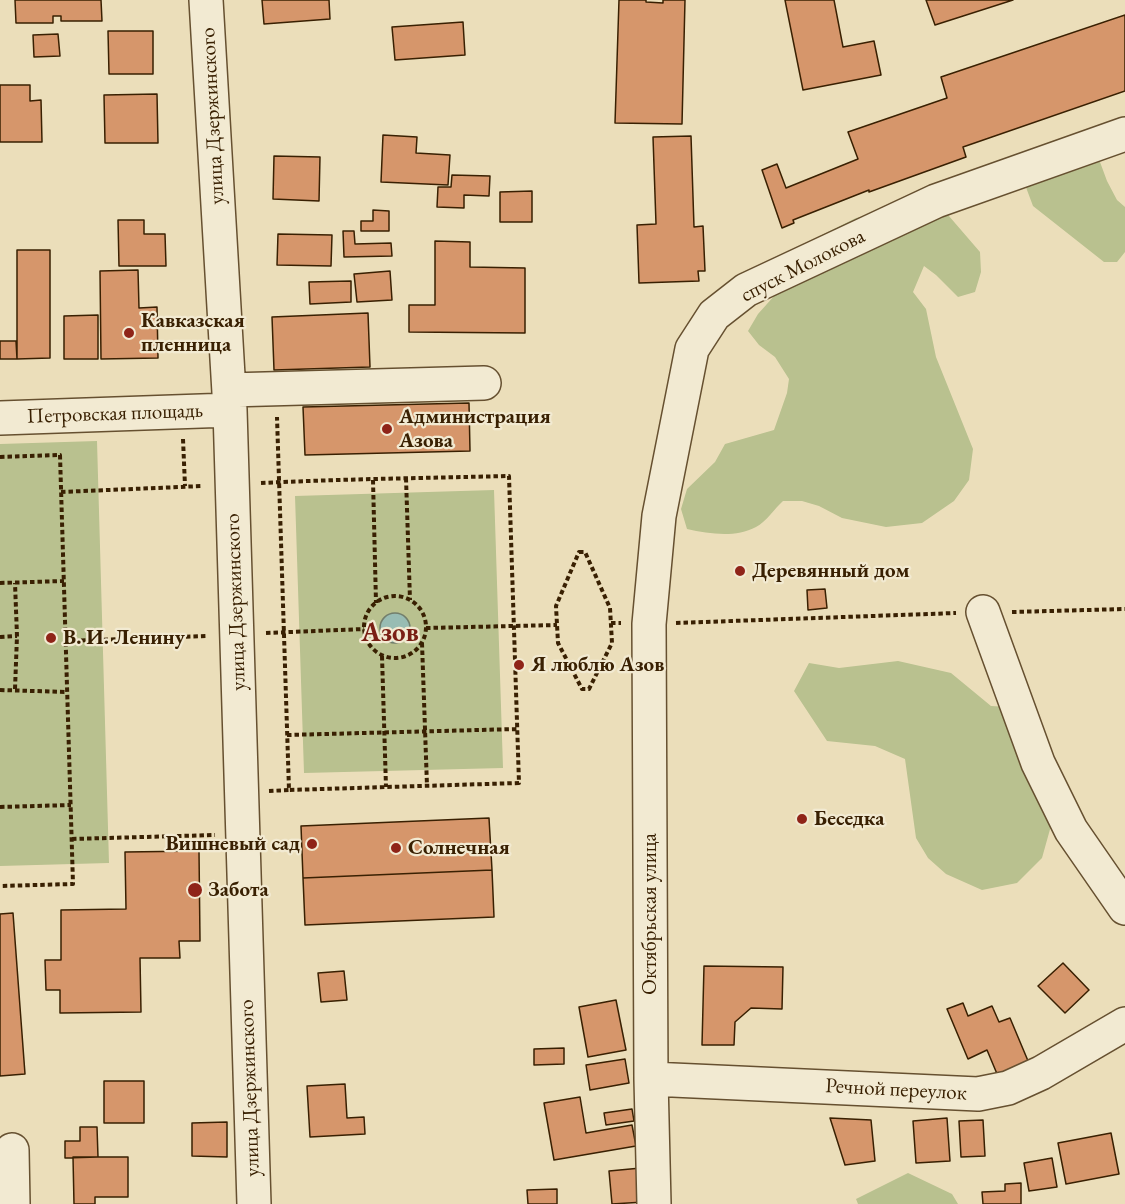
<!DOCTYPE html>
<html>
<head>
<meta charset="utf-8">
<style>
	body { margin:0 }
	canvas { display:block; background:#ebdeba }
</style>
</head>
<body>
<canvas width="1125" height="1204"></canvas>
<script>
const c = document.querySelector('canvas').getContext('2d');
c.lineJoin = 'round';
function paint(path, color) {
  c.fillStyle = color;
  c.fill(path, 'evenodd');
}
function strokePath(path, color, width, dash) {
  c.strokeStyle = color;
  c.lineWidth = width;
  c.lineCap = dash ? 'butt' : 'round';
  c.setLineDash(dash || []);
  c.stroke(path);
}
function label(font, color, halo, rows, align = 'center') {
  c.font = font + ' "EB Garamond",serif';
  c.lineWidth = 4.5;
  c.setLineDash([]);
  c.textBaseline = 'middle';
  c.strokeStyle = halo;
  c.fillStyle = color;
  for (const [text, x, y, turn = 0] of rows) {
    c.save();
    c.translate(x, y);
    c.rotate((+turn || 0) * Math.PI / 180);
    c.textAlign = isNaN(turn) ? turn : align;
    if (halo) c.strokeText(text, 0, 0);
    c.fillText(text, 0, 0);
    c.restore();
  }
}
paint(new Path2D(`
	M1075 143 1100 162 1107 181 1117 200 1125 207V252L1117 262H1104L1033 206 1021 174Z
	M936 201 980 252 981 272 975 292 958 297 936 275 924 266 913 292 926 309 936 357 973 449 969 480 954 501 922 523 886 527 842 518 819 506 802 501H783C775 508 766 522 756 527 735 538 710 534 687 529L681 509 687 489 715 462 725 444 774 430 787 393 789 379 775 357 759 345 748 331 758 314 775 295 787 267 808 242 856 218Z
	M97 441 109 863 0 866V444Z
	M494 490 503 768 304 773 295 496Z
	M898 661 951 673 991 706 1009 707 1054 815 1042 858 1017 883 982 890 946 874 928 858 916 838 905 759 875 746 827 741 794 691 809 663 839 668Z
	M908 1173 952 1194 958 1204H858L856 1199Z`), '#b9c18f');
const water = new Path2D(`
	M380 628a15 15 0 1 1 30 0a15 15 0 1 1-30 0Z`);
paint(water, '#98bcb3');
strokePath(water, '#727e6c', 1.5);
const building = new Path2D(`
	M15 0H101L102 21H61V16H53V23H16Z
	M262 0H329L330 19 264 24Z
	M619 0H646V2L663 3V0H685L682 124 615 123Z
	M785 0H834L843 47 874 41 881 75 803 90Z
	M926 0H1013L935 25Z
	M1125 15V91L963 147 966 157 869 192V190L793 220 794 223 782 228 762 170 777 164 786 188 858 159 848 132 947 98 941 77Z
	M463 22 465 55 395 60 392 27Z
	M108 31H153V74H109Z
	M58 34 60 56 34 57 33 35Z
	M0 85H30V101L41 100 42 142H0Z
	M157 94 158 143H105L104 95Z
	M383 135 417 137 416 153 450 155 448 185 381 182Z
	M691 136 694 227 703 226 705 271H698L699 281 639 283 637 225 656 224 653 137Z
	M274 156 320 157 319 201 273 199Z
	M452 175 490 176 489 196 464 195V208L437 207 438 187H451Z
	M532 191V222H500V192Z
	M373 210 389 211V231H361V221H373Z
	M118 220H144V234H165L166 266H119Z
	M343 231H354L355 244 391 243 392 256 344 257Z
	M278 234 332 235 331 266 277 265Z
	M435 241 470 242V267L525 268V333L409 332V305H435Z
	M17 250H50V358L17 359Z
	M138 270 139 308 157 307 158 358 101 359 100 271Z
	M390 271 392 300 357 302 354 274Z
	M351 281V302L310 304 309 282Z
	M368 313 370 367 274 370 272 317Z
	M98 315V359H64V316Z
	M0 341H16L17 359H0Z
	M469 403 470 451 305 455 303 407Z
	M825 589 827 608 808 610 807 590Z
	M489 818 492 870 303 878 301 826Z
	M199 851 200 941H179L180 958H140L141 1012 60 1013V990H46L45 960H61V910L126 909 125 852Z
	M492 870 494 917 305 925 303 878Z
	M13 913 25 1074 0 1076V914Z
	M1063 963 1089 990 1065 1013 1038 986Z
	M704 966 783 967 782 1009 751 1008 735 1022 734 1045H702Z
	M344 971 347 1000 321 1002 318 973Z
	M616 1000 626 1050 588 1057 579 1007Z
	M963 1003 968 1016 992 1006 999 1022 1010 1018 1031 1068 1000 1081 987 1050 968 1059 947 1009Z
	M564 1048V1064L534 1065V1049Z
	M625 1059 629 1083 590 1090 586 1065Z
	M104 1081H144V1123H104Z
	M345 1084 347 1118 364 1117 365 1134 310 1137 307 1086Z
	M580 1097 586 1133 632 1125 636 1146 554 1160 544 1103Z
	M632 1109 634 1121 606 1125 604 1113Z
	M830 1118 871 1120 875 1161 845 1165Z
	M947 1118 950 1161 916 1163 913 1121Z
	M983 1120 985 1156 961 1157 959 1121Z
	M227 1122V1157L192 1156V1123Z
	M80 1127H97L98 1157 65 1158V1141H80Z
	M1111 1133 1119 1174 1066 1184 1058 1143Z
	M73 1157H128V1197H95V1204H74Z
	M1052 1158 1057 1187 1029 1191 1024 1163Z
	M641 1168 644 1202 612 1204 609 1171Z
	M1021 1183V1204H983L982 1192 1005 1191V1184Z
	M557 1189V1204H528L527 1190Z`);
paint(building, '#d6966b');
strokePath(building, '#392002', 1.5);
const minor = new Path2D(`
	M206 0 230 410 254 1204
	M229 390 484 383
	M0 418 230 410
	M983 612 1038 763 1071 830 1125 908
	M651 1079 978 1094 1008 1088 1041 1073 1125 1024
	M12 1150 13 1204
	M654 1204 651 1079 649 624 659 516 692 349 714 315 746 290 936 201 1125 134`);
strokePath(minor, '#665030', 36);
strokePath(new Path2D(`
	M183 439 185 486
	M0 457 60 455 73 884 0 886
	M406 478 410 600
	M373 480 376 603
	M261 483C344 479 427 478 509 476L519 783 289 790C285 666 281 542 277 417
	M61 492 203 486
	M579 552H585L610 608 612 643 589 689H582L558 643 556 606Z
	M0 583 64 581
	M364 627a31 31 0 1 1 62 0a31 31 0 1 1-62 0Z
	M1012 612 1125 609
	M611 623H621
	M676 623 956 613
	M426 628 557 625
	M266 633 364 629
	M0 637 17 636
	M66 641 208 636
	M422 643 427 786
	M382 656 386 787
	M15 689 17 636 15 583
	M0 690 67 692
	M287 735 517 729
	M269 791 289 790
	M0 807 71 805
	M72 839 215 835`), '#392002', 4, [4.5, 3]);
strokePath(minor, '#f2ead2', 33);
for (const [x, y, r, color] of [
	[129,333,6,"#8f2418"],
	[387,429,6,"#8f2418"],
	[740,571,6,"#8f2418"],
	[51,638,6,"#8f2418"],
	[519,665,6,"#8f2418"],
	[802,819,6,"#8f2418"],
	[312,844,6,"#8f2418"],
	[396,848,6,"#8f2418"],
	[195,890,8,"#8f2418"]
]) {
  const dot = new Path2D();
  dot.arc(x, y, r, 0, 2 * Math.PI);
  c.fillStyle = color;
  c.fill(dot);
  strokePath(dot, '#f2ead2', 2);
}
label('21px', '#392002', '#f2ead2', [
	["улица Дзержинского",213,116,-93],
	["спуск Молокова",803,266,-27],
	["Петровская площадь",115,414,-2],
	["улица Дзержинского",236,602,-92],
	["Октябрьская улица",650,914,-90],
	["улица Дзержинского",250,1088,-92],
	["Речной переулок",896,1090,3]
]);
label('bold 21px', '#392002', '#f2ead2', [
	["Кавказская",141,321],
	["пленница",141,345],
	["Администрация",399,417],
	["Азова",399,441],
	["Деревянный дом",752,571],
	["В. И. Ленину",63,638],
	["Я люблю Азов",531,665],
	["Беседка",814,819],
	["Вишневый сад",300,844,"right"],
	["Солнечная",408,848],
	["Забота",208,890]
], 'left');
label('bold 27px', '#7a1f14', '#f2ead2', [
	["Азов",390,634]
]);
</script>
</body>
</html>
